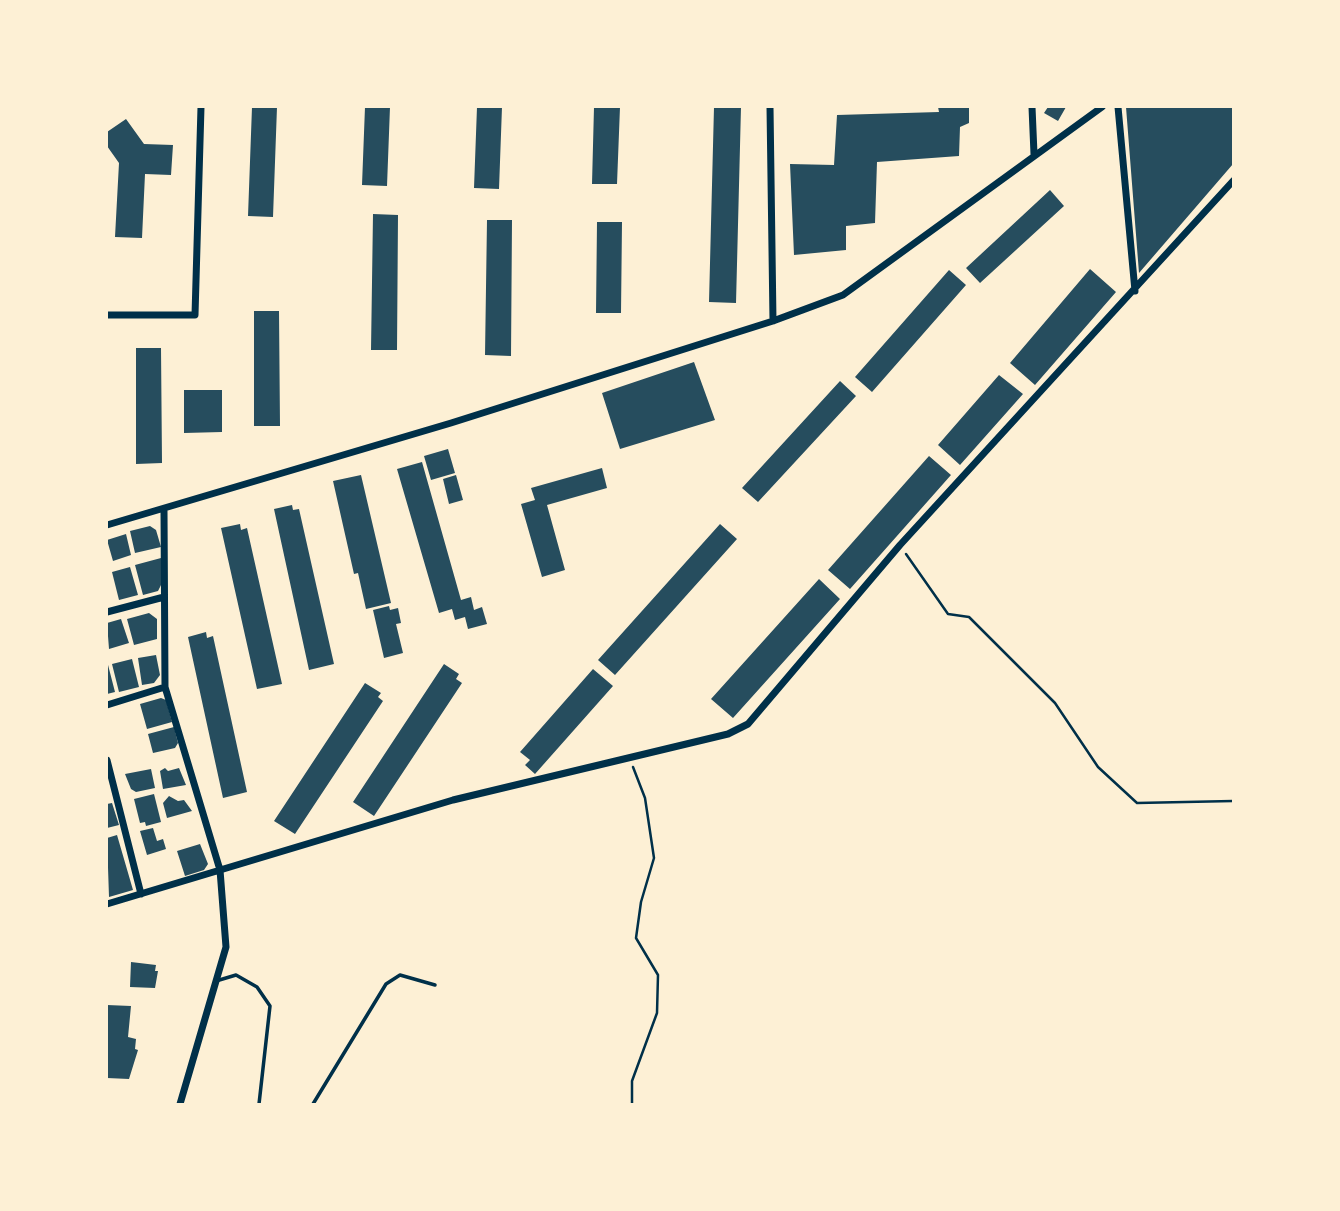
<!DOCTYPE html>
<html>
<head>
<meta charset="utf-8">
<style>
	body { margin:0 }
	#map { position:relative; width:1340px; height:1211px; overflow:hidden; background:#fdf0d5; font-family:Overpass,sans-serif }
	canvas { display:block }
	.frame { position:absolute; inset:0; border:108px solid #fdf0d5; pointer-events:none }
</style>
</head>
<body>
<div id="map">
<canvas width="1340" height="1211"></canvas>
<div class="frame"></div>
</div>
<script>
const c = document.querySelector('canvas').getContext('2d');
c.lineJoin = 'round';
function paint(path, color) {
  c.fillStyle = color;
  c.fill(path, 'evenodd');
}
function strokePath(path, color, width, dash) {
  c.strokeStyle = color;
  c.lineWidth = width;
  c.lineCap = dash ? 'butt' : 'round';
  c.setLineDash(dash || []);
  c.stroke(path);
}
paint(new Path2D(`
	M252 107H277L273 217 248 216Z
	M365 107H390L387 186 362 185Z
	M477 107H502L499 189 474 188Z
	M594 107H620L617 184H592Z
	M714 107H741L736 303 709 302Z
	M938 107H969V123L960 127 959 156 877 162 875 223 846 226V250L794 255 790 164 834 165 837 115 939 112Z
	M1048 107H1066L1058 121 1044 113Z
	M1126 107H1233V164L1139 273Z
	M126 119 144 144 173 145 171 175 145 174 142 238 115 237 119 163 107 146V132Z
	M1050 190 1064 206 980 283 966 268Z
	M373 214 398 215 397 350H371Z
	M487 220H512L511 356 485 355Z
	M597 222H622L621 313H596Z
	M1090 269 1116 292 1035 385 1010 363Z
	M949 270 966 285 872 392 855 377Z
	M254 311H279L280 426H254Z
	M136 348H161L162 463 136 464Z
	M694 362 715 420 620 449 602 393Z
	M999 375 1023 394 960 465 938 445Z
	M840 381 856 396 758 502 742 488Z
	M184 390H222V432L184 433Z
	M448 449 455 473 431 480 424 456Z
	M929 456 951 475 850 589 828 570Z
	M422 462 461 600 471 597 474 610 482 607 487 624 468 629 465 617 455 620 452 609 439 613 397 469Z
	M602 468 607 488 547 505 565 570 542 577 521 504 535 500 531 488Z
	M361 475 391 603 366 609 358 573 354 574 333 481Z
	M456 475 463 500 449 504 443 479Z
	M292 505 293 510 299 509 334 664 309 670 274 509Z
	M240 524 241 530 247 528 282 684 257 689 221 528Z
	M720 524 737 539 615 675 598 660Z
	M150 526 156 530 161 547 135 553 130 531Z
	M126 534 131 555 113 561 107 540Z
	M161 558V585L158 591 143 595 135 565Z
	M130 567 138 595 119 600 112 572Z
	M819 579 840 599 733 718 711 699Z
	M389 606 390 610 398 608 401 623 396 624 403 653 384 658 373 610Z
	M149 613 157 619V639L134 645 127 619Z
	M121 619 129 643 109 649 107 623Z
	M206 632 207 638 213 636 247 792 223 798 188 637Z
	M156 655 160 675 154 683 142 685 138 658Z
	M132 659 139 687 119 692 112 664Z
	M107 661 115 692 107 694Z
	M444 664 459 674 456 679 462 683 374 816 353 802Z
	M593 669 613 686 535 774 525 765 530 760 520 752Z
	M365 683 381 693 378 697 383 701 295 834 274 821Z
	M161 698 166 700 172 722 147 729 140 704Z
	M174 727 178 743 175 748 153 753 148 734Z
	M165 768 168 771 179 768 186 785 163 789 160 771Z
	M151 769 155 788 136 792 131 789 125 774Z
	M154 794 161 822 146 826 145 822 140 823 134 799Z
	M169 796 178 801 184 800 192 811 167 818 163 803Z
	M112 803 119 825 107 828V804Z
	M153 828 157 841 163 839 166 849 147 855 140 831Z
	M117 835 133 890 109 897 107 838Z
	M200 844 208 864 204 870 185 876 177 851Z
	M131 962 156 965 155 971H158L155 988 130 987Z
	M107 1005 131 1006 128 1037 136 1039 135 1049 138 1050 129 1079 107 1078Z`), '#264d5e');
strokePath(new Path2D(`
	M906 554 948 614 969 617 1055 703 1098 767 1137 803 1233 801
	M632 1104V1081L657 1013 658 975 636 938 641 902 654 858 645 798 633 767`), '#003049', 2.5);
strokePath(new Path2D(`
	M216 981 236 975 257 987 270 1006 259 1104
	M313 1104 386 984 400 975 435 985`), '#003049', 3.5);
strokePath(new Path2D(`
	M770 107 773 321
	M1032 107 1034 154
	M1118 107 1135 291
	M107 315H195L201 107
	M164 510 165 687 220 870 226 947 180 1104
	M107 525 451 423 773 321 843 295 1102 107
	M107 612 164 597
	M107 705 165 687
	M107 760 141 894
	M107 904 453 800 728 734 748 724 900 545 1233 181`), '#003049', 7);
</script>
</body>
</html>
